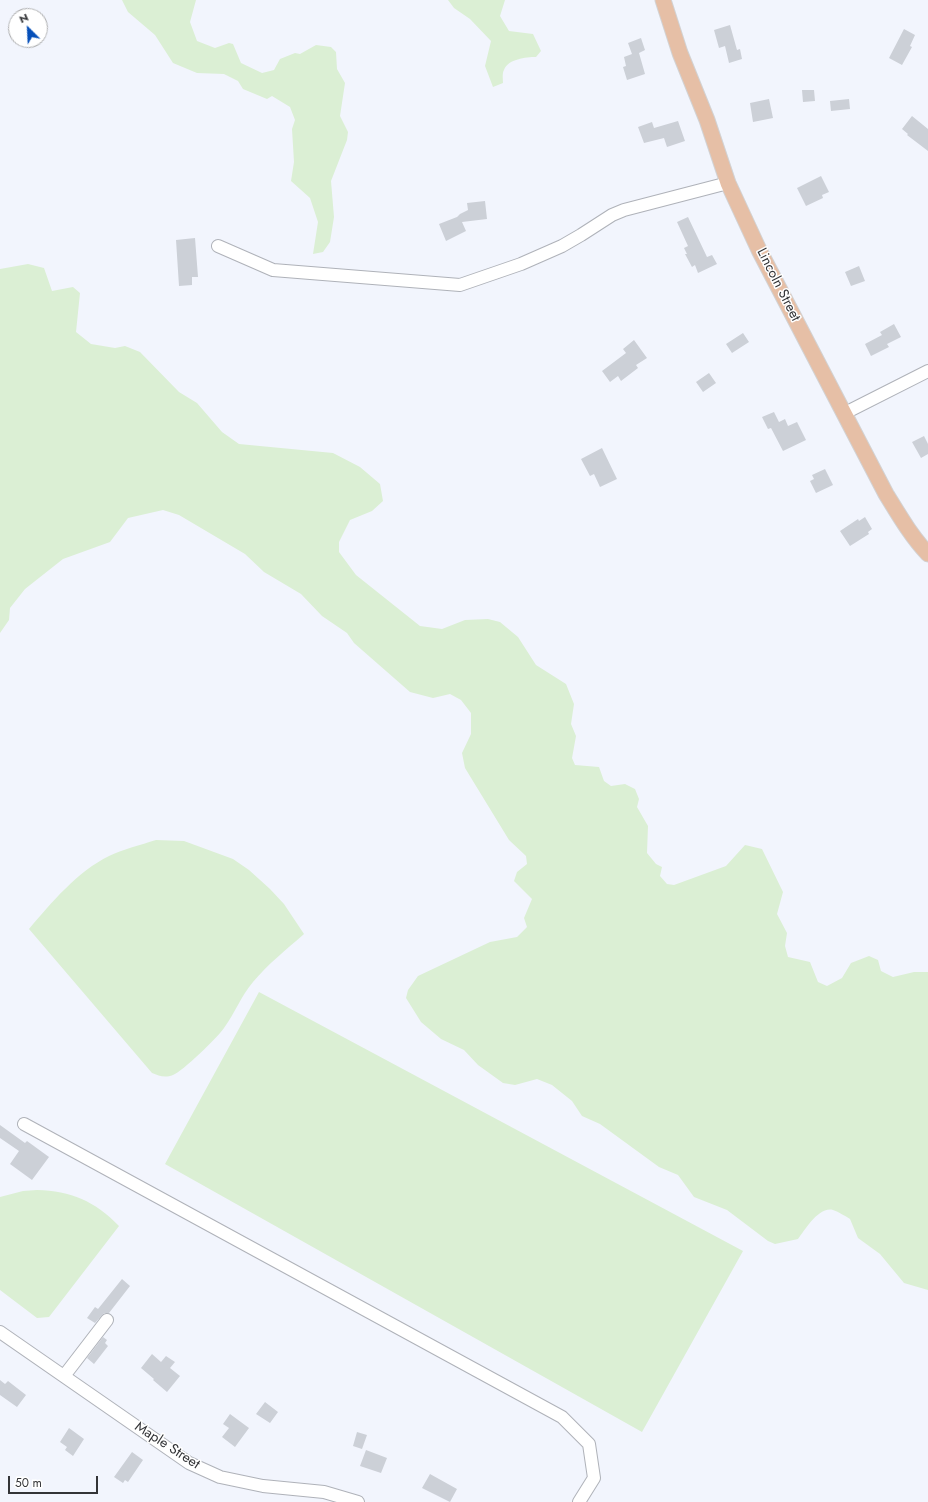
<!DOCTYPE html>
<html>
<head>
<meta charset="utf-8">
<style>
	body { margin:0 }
	#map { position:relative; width:928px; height:1502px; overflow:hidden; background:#f2f5fd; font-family:Jost,sans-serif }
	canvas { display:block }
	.north { position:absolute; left:8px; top:8px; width:40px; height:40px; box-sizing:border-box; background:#fff; border:1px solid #adaeaf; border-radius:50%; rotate:336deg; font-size:11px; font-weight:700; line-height:16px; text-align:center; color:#333437 }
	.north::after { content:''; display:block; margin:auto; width:14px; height:18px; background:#054fb9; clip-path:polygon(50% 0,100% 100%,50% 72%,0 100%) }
	.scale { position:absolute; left:8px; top:1476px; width:90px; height:18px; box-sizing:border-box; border:2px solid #333437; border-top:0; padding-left:5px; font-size:12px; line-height:14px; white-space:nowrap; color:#333437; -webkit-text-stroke:3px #fff; paint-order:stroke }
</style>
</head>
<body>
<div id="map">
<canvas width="928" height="1502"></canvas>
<div class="north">N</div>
<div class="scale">50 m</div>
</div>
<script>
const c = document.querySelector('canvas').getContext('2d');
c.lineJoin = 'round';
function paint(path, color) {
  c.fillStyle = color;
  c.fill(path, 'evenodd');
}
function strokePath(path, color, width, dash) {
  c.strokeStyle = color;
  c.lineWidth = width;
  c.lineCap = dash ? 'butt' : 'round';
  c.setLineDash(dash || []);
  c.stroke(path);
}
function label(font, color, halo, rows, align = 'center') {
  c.font = font + ' Jost,sans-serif';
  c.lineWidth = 3;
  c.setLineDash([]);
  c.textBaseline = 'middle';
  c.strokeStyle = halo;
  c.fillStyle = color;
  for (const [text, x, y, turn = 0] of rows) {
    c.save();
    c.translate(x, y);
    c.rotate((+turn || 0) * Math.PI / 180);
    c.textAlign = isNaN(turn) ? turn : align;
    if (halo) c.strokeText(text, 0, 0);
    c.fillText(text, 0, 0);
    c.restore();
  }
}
paint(new Path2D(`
	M122 0H196L190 22 197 41 215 48 229 43 233 44 241 63 262 73 274 70 280 59 295 53 300 54 316 45 331 47 336 52 337 69 345 83 340 116 348 132 347 140 331 181 334 217 330 242 323 252 313 254 318 222 310 198 291 181 294 162 292 129 295 120 290 107 272 96 267 99 243 89 238 81 224 74 197 73 173 63 155 35 128 12Z
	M448 0H505L500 16 509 31 533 34 541 51 536 57C526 57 508 59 504 70 502 73 503 79 503 83L493 87 485 66 491 41 470 19 454 8Z
	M28 264 44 268 52 291 73 287 80 293 76 332 91 344 115 348 125 346 140 352 179 392 197 403 222 432 239 444 333 453 360 467 380 484 383 501 372 511 350 520 339 542V552L356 575 420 626 442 629 465 620 488 619 500 622 518 637 536 665 566 684 574 704 571 724 576 736 572 758 575 765 599 767 604 781 611 786 625 784 635 789 639 799 637 807 648 826 647 853 656 864 662 867 660 876 667 884 674 885 726 866 745 845 762 849 783 892 777 914 787 933 785 946 788 957 810 962 818 982 827 986 842 978 851 963 869 956 878 960 881 971 893 977 914 972H928V1290L904 1283 880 1254 858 1238 850 1219C845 1216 839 1212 833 1210 819 1206 805 1230 798 1239L775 1244 768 1241 727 1210 694 1197 678 1175 659 1167 600 1124 582 1116 572 1101 552 1085 537 1079 515 1085 503 1083 478 1065 464 1050 441 1039 421 1022 406 998 408 990 418 976 490 942 517 937 527 927 524 918 532 899 514 881 517 872 527 864 526 856 509 840 465 768 462 753 471 734V713L461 700 450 694 433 698 410 692 354 643 347 633 322 616 301 594 264 572 245 554 179 515 163 510 128 518 110 542 63 559 25 589 10 608 9 620 0 633V269Z
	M156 840 184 841 233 859 249 870 270 889 284 904 304 934C287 949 268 964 253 982 241 996 235 1013 224 1028 218 1037 182 1072 173 1075 165 1078 159 1076 152 1073L29 929C51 903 78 871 109 856 124 849 140 845 156 840Z
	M259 992 743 1251 642 1432 165 1164Z
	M37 1190C71 1191 95 1201 119 1226L49 1317 37 1318 0 1290V1197L23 1191Z`), '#dbefd4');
paint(new Path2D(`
	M730 25 737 50 740 49 742 59 729 63 725 46 719 48 714 30Z
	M904 29 915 35 910 46 912 47 902 65 889 58Z
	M641 38 645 50 639 53 645 74 627 80 623 67 626 66 624 57 632 54 628 43Z
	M802 90H814L815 101 803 102Z
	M769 99 773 118 753 122 750 103Z
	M849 99 850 109 831 111 830 101Z
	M912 116 928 129V151L907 135 908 134 902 129Z
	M678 121 685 141 667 147 664 138 644 143 638 127 652 122 654 128Z
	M821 176 829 192 822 195 823 198 806 206 797 188Z
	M485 201 487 219 462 222 466 231 446 241 439 224 457 217 460 214 468 210 467 203Z
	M688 217 707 257 712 255 717 264 698 273 695 265 692 267 685 254H687L684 248 688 246 677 222Z
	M195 238 198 277H192V285L179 286 176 240Z
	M859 266 865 281 851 286 845 272Z
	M894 324 901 337 887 344 889 347 871 356 865 344 882 335 880 332Z
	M743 333 749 342 732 353 726 344Z
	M634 340 647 358 636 365 638 368 621 381 618 376 610 382 602 371 626 353 623 349Z
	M709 373 716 383 703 392 696 382Z
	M774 412 779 422 785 419 788 426 797 422 806 440 783 451 771 428 768 429 762 417Z
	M924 436 928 444V454L921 458 912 442Z
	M602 448 617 479 600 487 594 474 590 476 581 459Z
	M825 469 833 485 816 493 810 481 814 479 812 475Z
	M865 517 872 529 868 532 869 534 850 546 840 531 858 519 859 521Z
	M0 1125 25 1143 27 1141 49 1157 32 1180 10 1164 19 1151 0 1138Z
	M122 1279 130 1286 109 1313H104L95 1323 87 1318 95 1307 98 1309Z
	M103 1337 107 1340 105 1343 108 1346 94 1364 87 1358Z
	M152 1354 161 1362 166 1356 175 1362 170 1368 180 1376 167 1392 153 1380 154 1379 141 1368Z
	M0 1380 5 1384 8 1381 26 1395 17 1407 0 1395Z
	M265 1402 278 1412 270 1423 256 1414Z
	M230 1414 249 1428 235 1447 222 1437 229 1428 223 1424Z
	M69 1428 84 1439 73 1456 65 1450 67 1447 60 1442Z
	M357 1432 367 1435 362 1449 353 1446Z
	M366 1450 387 1458 381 1473 360 1466Z
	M132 1452 143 1460 128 1482 125 1480 123 1483 114 1477Z
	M430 1474 457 1489 450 1502 422 1488Z`), '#ccd0d7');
const minor = new Path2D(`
	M218 246 273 270 460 285 521 264 562 246 581 235 612 215 624 210 728 183
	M845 413 928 371
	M24 1124 562 1417 589 1444 594 1478 579 1502
	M0 1332 189 1463 220 1477 263 1486 324 1492 358 1502
	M64 1376 107 1320`);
const major = new Path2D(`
	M663 0 680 53 707 120 728 183 759 250 886 494C899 515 911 536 928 554`);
strokePath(minor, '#afb2b9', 14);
strokePath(major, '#d2d2d3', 17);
strokePath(minor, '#fff', 12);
strokePath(major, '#e6bfa6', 15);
label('14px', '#333437', '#fff', [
	["Lincoln Street",778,285,63],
	["Maple Street",167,1446,33]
]);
</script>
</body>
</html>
